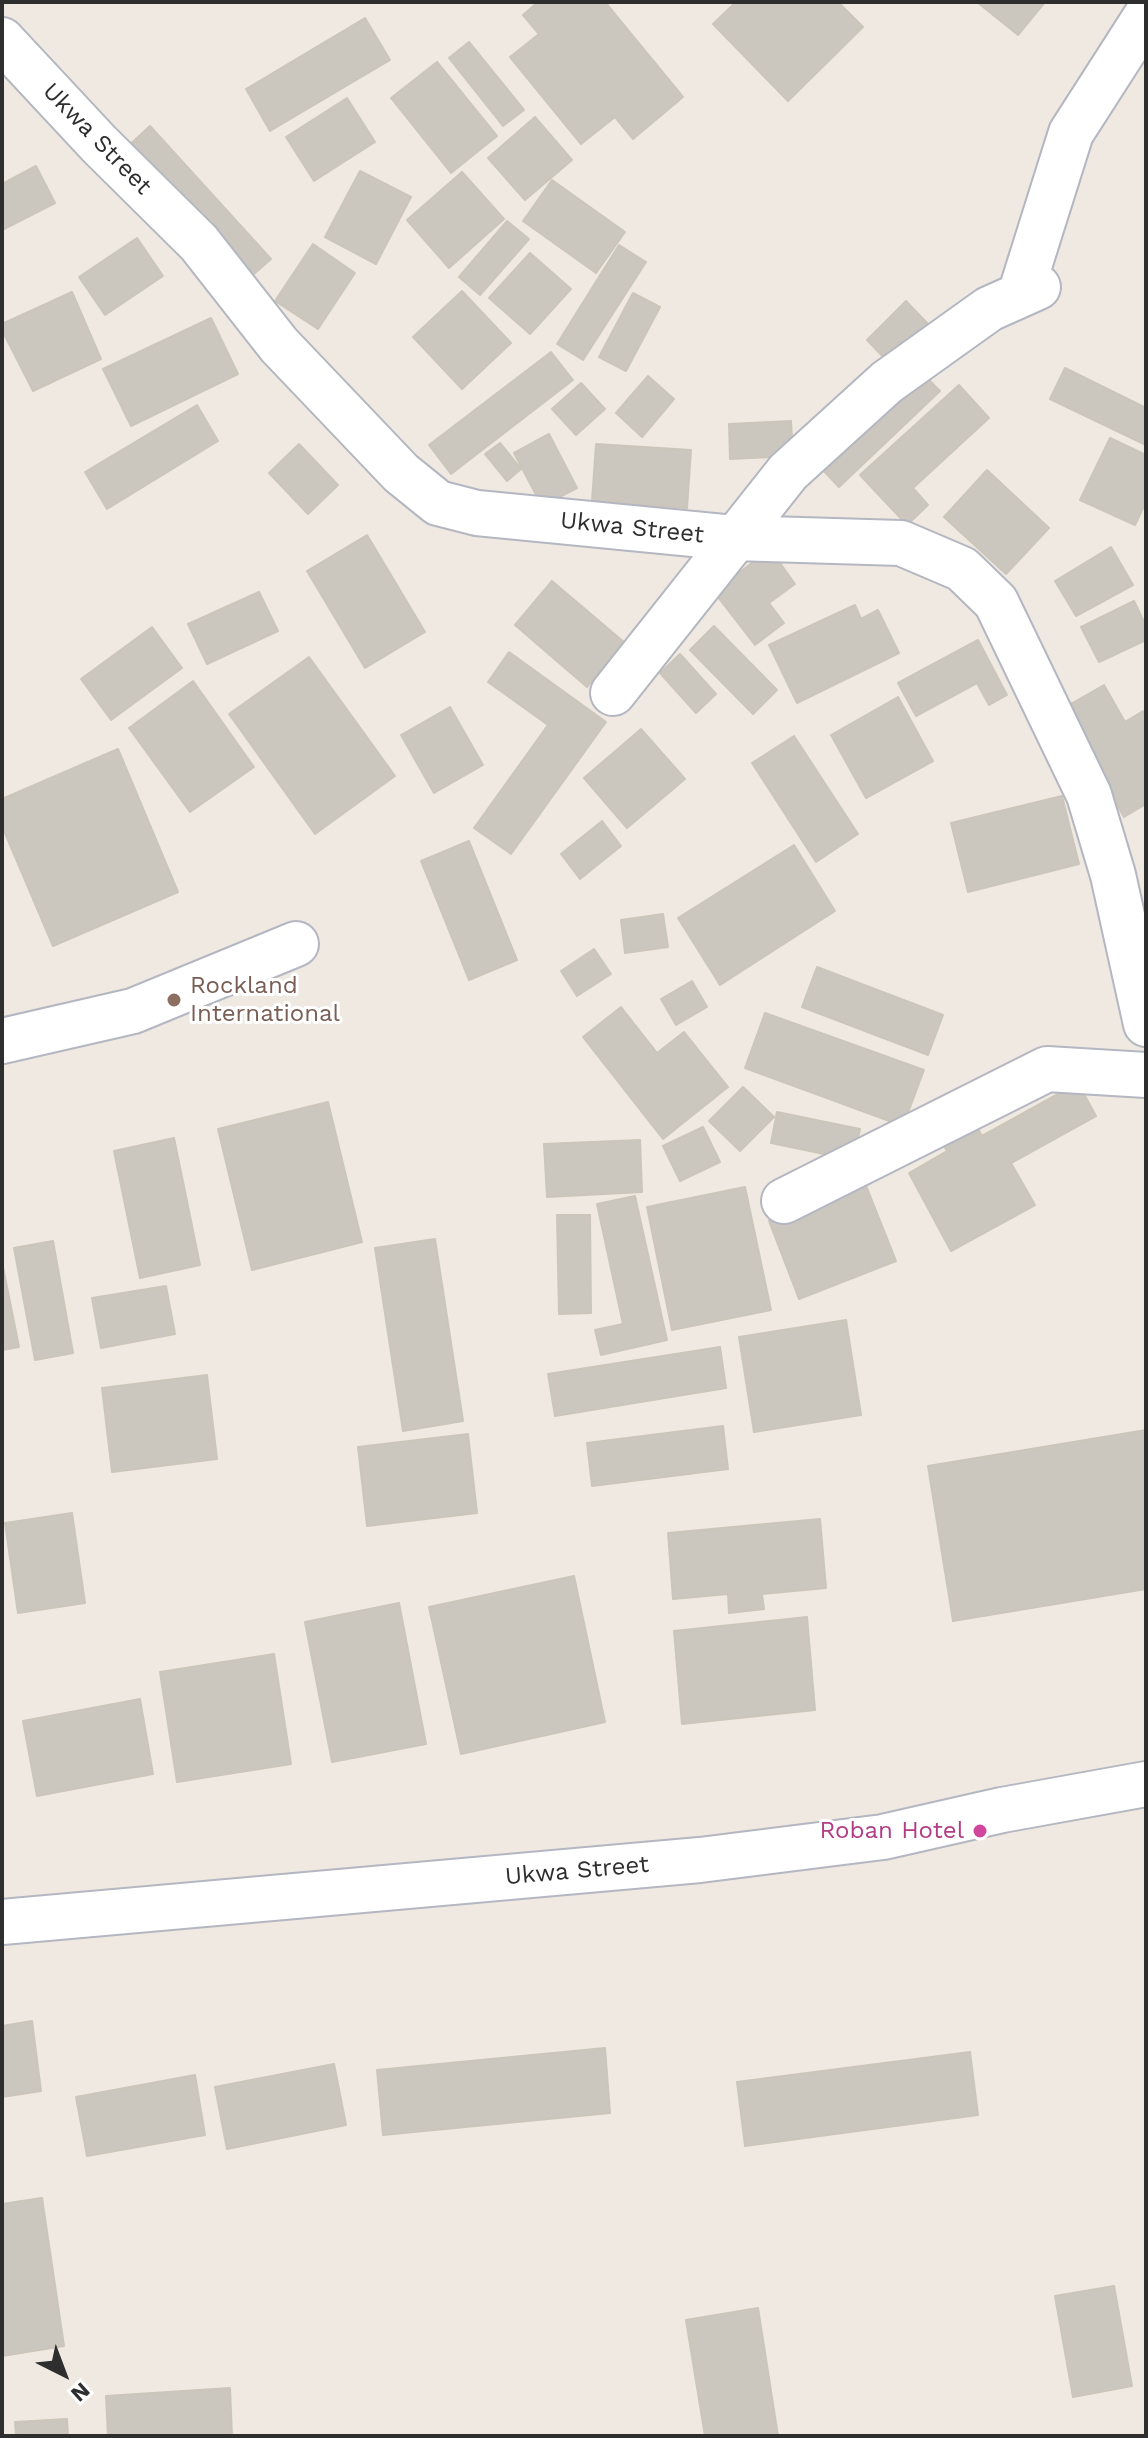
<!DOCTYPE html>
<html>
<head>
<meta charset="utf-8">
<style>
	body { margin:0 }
	#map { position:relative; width:1148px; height:2438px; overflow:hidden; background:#efe9e1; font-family:"Work Sans",sans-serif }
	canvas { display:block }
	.frame { position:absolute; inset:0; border:4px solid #2e2e2e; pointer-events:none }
	.north { position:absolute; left:24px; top:2334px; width:80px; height:80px; -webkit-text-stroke:6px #fff; paint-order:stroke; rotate:138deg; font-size:22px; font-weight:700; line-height:32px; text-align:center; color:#2e2e2e }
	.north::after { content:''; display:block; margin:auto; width:28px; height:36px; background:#2e2e2e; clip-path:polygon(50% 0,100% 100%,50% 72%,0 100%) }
</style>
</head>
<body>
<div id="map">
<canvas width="1148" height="2438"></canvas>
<div class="frame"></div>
<div class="north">N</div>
</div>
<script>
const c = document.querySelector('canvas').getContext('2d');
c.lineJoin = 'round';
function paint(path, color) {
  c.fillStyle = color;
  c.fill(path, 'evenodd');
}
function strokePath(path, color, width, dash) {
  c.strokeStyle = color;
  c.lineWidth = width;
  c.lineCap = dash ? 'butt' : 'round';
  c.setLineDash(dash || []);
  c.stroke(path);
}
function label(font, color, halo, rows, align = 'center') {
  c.font = font + ' "Work Sans",sans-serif';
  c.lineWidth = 6;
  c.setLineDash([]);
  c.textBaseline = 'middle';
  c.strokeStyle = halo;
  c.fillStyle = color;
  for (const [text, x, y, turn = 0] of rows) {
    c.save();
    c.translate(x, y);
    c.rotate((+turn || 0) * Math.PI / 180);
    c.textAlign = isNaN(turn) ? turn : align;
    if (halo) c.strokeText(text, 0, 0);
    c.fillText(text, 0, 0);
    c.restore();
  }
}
const building = new Path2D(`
	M538 2H605L683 97 633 139 615 117 581 144 510 57 539 34 523 15Z
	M736 2H838L863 27 788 101 713 24Z
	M977 2H1045L1018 35Z
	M365 18 390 60 270 131 246 89Z
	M469 42 524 110 503 126 449 58Z
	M437 62 497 136 451 173 391 98Z
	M347 98 375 142 314 181 286 137Z
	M535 117 572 160 525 200 488 158Z
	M150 126 271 259 246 281 125 149Z
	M36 166 55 203 2 230V184Z
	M360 171 411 197 376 264 325 237Z
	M462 172 504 219 449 268 407 220Z
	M552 180 625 232 596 273 523 221Z
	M507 221 529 239 480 295 459 277Z
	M137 238 163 276 105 315 79 277Z
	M313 244 355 273 318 329 275 301Z
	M619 245 646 262 583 360 557 344Z
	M530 253 571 289 530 334 489 298Z
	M462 291 511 343 462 389 413 337Z
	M72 292 101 359 33 391 2 330V324Z
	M633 293 660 307 626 371 599 357Z
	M906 301 929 325 890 364 867 340Z
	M211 318 238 374 131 426 103 369Z
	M551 352 573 380 451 474 429 445Z
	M916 367 940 391 839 487 817 464Z
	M1065 368 1146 408V445L1050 399Z
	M648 376 674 399 642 437 616 413Z
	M581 383 605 409 576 435 552 409Z
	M959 385 989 418 913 488 928 505 907 525 860 475Z
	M197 405 218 441 107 509 85 472Z
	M791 421 793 456 730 459 729 424Z
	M549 434 577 488 542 506 514 453Z
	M1110 438 1146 455V502L1135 525 1080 500Z
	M500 443 521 469 507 481 485 454Z
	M299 444 338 485 308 514 269 473Z
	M596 444 691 450 687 508 592 501Z
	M987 470 1049 528 1006 574 944 517Z
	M367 535 425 632 365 668 307 571Z
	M1111 547 1133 585 1076 616 1055 581Z
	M770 549 795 584 769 603 784 623 755 645 714 592Z
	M552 581 625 643 587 687 515 625Z
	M259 592 278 631 207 664 188 624Z
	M1134 601 1146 626V640L1099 662 1081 627Z
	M855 605 861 619 878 610 899 653 797 703 769 645Z
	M714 626 777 690 753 714 690 650Z
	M152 627 182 668 111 720 81 679Z
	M978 640 1007 695 989 705 977 683 916 716 898 683Z
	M509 652 606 722 511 854 474 828 548 725 488 682Z
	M680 654 716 694 696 713 660 673Z
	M309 657 395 776 315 834 229 714Z
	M193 681 254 767 190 812 129 728Z
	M1104 685 1125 722 1143 711 1146 716V804L1124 817 1062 709Z
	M898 697 933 761 866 798 831 735Z
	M450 707 483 765 434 793 401 735Z
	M641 729 685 779 627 828 584 778Z
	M794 736 858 834 816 862 752 763Z
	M118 749 178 892 53 946 2 826V799Z
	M1062 796 1079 864 968 892 951 823Z
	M602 821 621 846 580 879 561 854Z
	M469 841 517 960 469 980 421 861Z
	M794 845 835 911 720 985 678 918Z
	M663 914 668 947 625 953 621 920Z
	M594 949 611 974 577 996 561 971Z
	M817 967 943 1015 928 1055 802 1007Z
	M692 981 707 1007 676 1025 661 999Z
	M621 1007 657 1053 684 1032 728 1087 663 1139 583 1037Z
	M765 1013 924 1070 903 1126 745 1068Z
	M1078 1083 1096 1116 1011 1163 1035 1205 951 1251 909 1173 947 1151 942 1142 975 1123 982 1136Z
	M743 1087 774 1117 740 1151 709 1121Z
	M328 1102 362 1242 252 1270 218 1129Z
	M777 1112 860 1129 853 1160 771 1143Z
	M703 1127 720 1162 680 1181 663 1146Z
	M174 1138 200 1265 140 1278 114 1151Z
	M640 1140 642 1192 547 1197 544 1144Z
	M865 1183 896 1261 799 1299 769 1221Z
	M745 1187 771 1310 672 1330 647 1207Z
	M635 1196 667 1340 601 1355 595 1330 623 1324 597 1204Z
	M557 1215H590L591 1313 559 1314Z
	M435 1239 463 1421 403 1431 375 1248Z
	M53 1241 73 1353 35 1360 14 1248Z
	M2 1262 19 1347 2 1350Z
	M166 1286 175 1334 101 1348 92 1298Z
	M846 1320 861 1415 754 1432 739 1337Z
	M720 1347 726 1388 555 1416 548 1374Z
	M207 1375 217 1459 112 1472 102 1388Z
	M723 1426 728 1469 592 1486 587 1443Z
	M1146 1430V1589L953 1621 928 1466Z
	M468 1434 477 1513 367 1526 358 1447Z
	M72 1513 85 1603 18 1613 5 1523Z
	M820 1519 826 1588 762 1594 764 1609 729 1613 728 1594 673 1599 668 1533Z
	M574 1576 605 1722 461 1754 429 1607Z
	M399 1603 426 1744 332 1762 305 1622Z
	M807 1617 815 1710 682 1724 674 1631Z
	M274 1654 291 1764 177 1782 160 1672Z
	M140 1699 153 1774 37 1796 23 1721Z
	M32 2021 41 2091 2 2097V2026Z
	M605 2048 610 2113 383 2135 377 2070Z
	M970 2052 978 2115 745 2146 737 2082Z
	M334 2064 346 2125 227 2149 215 2087Z
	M195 2075 205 2135 87 2156 76 2097Z
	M42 2198 64 2346 2 2356V2204Z
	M1114 2286 1132 2386 1073 2397 1055 2296Z
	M758 2308 778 2436H705L686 2320Z
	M230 2388 232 2436H108L106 2396Z
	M67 2419 68 2436H16L15 2422Z`);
paint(building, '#cbc7bf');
strokePath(building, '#cbc5ba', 2);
const minor = new Path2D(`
	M2 40 99 144 199 243 279 345 401 473 438 503 477 513 734 538 901 543 962 569 996 602 1089 795 1113 875 1146 1024
	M1020 295 1071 133 1146 16
	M613 693 788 472 887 382 989 309 1038 287
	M2 1041 133 1011 296 944
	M784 1201 1047 1069 1146 1075
	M2 1922 700 1860 883 1837 1002 1810 1146 1784`);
strokePath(minor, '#b4b7c1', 48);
strokePath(minor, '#fff', 44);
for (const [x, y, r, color] of [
	[174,1000,8,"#8d6e63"],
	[980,1831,8,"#d1479c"]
]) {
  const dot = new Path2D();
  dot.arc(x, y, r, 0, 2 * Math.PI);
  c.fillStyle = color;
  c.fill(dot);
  strokePath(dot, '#fff', 3);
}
label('24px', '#2e2e2e', '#fff', [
	["Ukwa Street",97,139,46],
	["Ukwa Street",632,528,6],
	["Ukwa Street",577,1871,-5]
]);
label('24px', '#785e54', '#fff', [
	["Rockland",190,986],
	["International",190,1014]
], 'left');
label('24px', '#b23c85', '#fff', [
	["Roban Hotel",964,1831]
], 'right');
</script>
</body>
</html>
